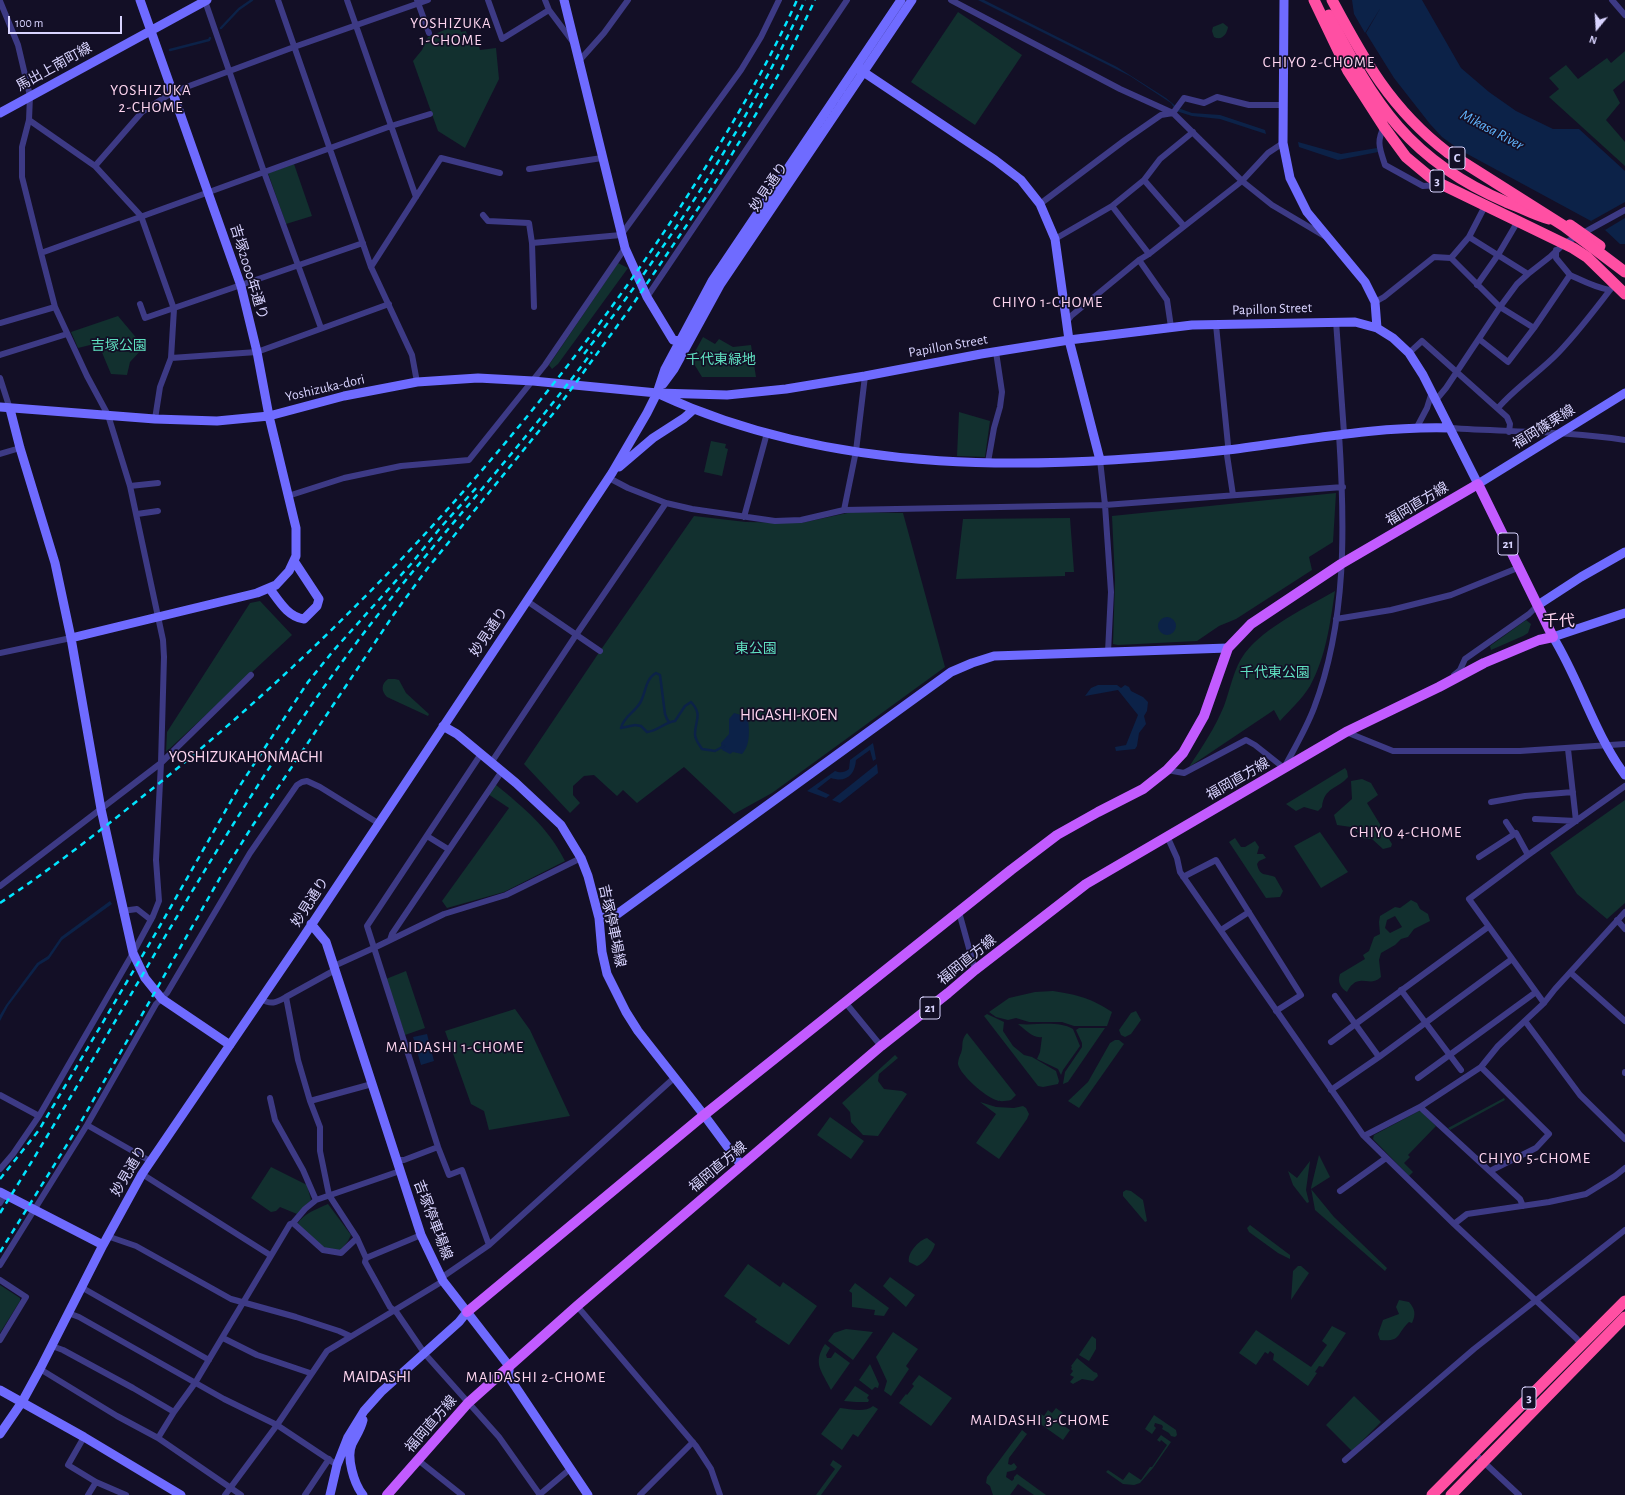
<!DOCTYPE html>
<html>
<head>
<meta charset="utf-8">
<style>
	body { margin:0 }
	#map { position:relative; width:1625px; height:1495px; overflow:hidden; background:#130f26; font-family:"Alegreya Sans",sans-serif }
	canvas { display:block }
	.north { position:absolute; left:1577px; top:8px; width:40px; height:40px; -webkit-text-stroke:3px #130f26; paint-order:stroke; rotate:198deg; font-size:11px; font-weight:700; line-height:16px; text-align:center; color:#d9d4ff }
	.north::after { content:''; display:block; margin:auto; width:14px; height:18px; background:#d9d4ff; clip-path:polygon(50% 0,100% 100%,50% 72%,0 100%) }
	.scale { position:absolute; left:8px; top:16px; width:114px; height:18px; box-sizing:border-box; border:2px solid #d9d4ff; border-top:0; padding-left:5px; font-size:12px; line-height:14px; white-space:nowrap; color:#d9d4ff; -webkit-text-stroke:3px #130f26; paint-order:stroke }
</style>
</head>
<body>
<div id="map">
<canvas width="1625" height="1495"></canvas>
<div class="north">N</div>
<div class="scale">100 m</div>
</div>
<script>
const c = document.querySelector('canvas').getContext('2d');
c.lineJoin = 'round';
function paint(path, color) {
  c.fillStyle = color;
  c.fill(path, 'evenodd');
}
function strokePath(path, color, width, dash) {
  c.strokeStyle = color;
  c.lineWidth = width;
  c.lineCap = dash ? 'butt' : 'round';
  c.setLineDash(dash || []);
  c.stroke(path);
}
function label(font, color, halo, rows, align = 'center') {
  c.font = font + ' "Alegreya Sans","Noto Sans JP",sans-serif';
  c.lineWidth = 3.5;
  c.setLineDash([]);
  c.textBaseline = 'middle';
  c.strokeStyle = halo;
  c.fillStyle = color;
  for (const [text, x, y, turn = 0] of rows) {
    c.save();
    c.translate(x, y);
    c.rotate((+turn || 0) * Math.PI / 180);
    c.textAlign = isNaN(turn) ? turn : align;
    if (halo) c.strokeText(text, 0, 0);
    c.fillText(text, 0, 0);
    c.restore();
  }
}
paint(new Path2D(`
	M958 12 1022 55 975 125 911 82Z
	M458 22 461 32 466 31 469 42 477 40 480 50 496 48 499 79 465 148 438 131 413 61 422 50 428 37 449 28 448 24Z
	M1223 23 1228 27C1227 34 1222 41 1214 37L1212 31 1213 27Z
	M1625 51V80L1613 90 1620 103 1606 120 1625 142V166L1549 97 1559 89 1549 78 1566 65 1578 79 1607 58 1611 63Z
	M294 164 312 216 286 224 268 173Z
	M618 263 628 268 558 364 552 369 549 365Z
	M118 316 144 347 130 362 127 375 111 374 98 343 78 348 71 332Z
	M703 337 715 344 719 339 733 347 751 345 756 377H702L691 359Z
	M959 412 990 421 985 457 957 456Z
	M711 441 726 444 725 448 728 449 722 476 704 472Z
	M1336 493 1333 542 1309 557 1312 570 1236 619 1219 626 1197 641 1118 645 1113 644 1115 580 1112 516Z
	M852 512 903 513 945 667 772 793 734 814 684 767 637 803 623 790 617 796 594 775 584 776 573 786V795L580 803 570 813 524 764 600 651 694 516 746 522 801 523Z
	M1070 518 1074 572H1065V576L956 579 963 519Z
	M1335 591C1330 624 1326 657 1310 686 1302 699 1290 710 1280 721L1274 710 1189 767C1202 747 1215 728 1224 706 1230 690 1234 667 1245 653 1265 627 1307 607 1335 591Z
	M260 601 292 635 166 752 167 732 250 603Z
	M1526 620 1531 624 1528 633 1523 636 1491 650 1490 646Z
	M388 679H395L399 680 406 693 429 714 428 716 387 697C381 691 381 684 388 679Z
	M1345 768 1347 771 1348 777C1338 789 1324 787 1322 807L1318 811 1304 807 1296 811 1286 804Z
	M1362 779 1371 783 1378 795 1367 803 1392 844 1391 847 1383 849 1372 839H1365L1351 827 1337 825 1334 815 1352 799 1351 781Z
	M495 784C524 808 548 827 565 861L504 892 447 908 442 901 509 808 488 794Z
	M1625 800V903L1607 919 1577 894 1550 853Z
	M1320 832 1348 872 1321 888 1294 846Z
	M1235 838 1241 847H1245L1255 841 1259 847 1257 854H1263L1266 858 1259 861 1257 864C1260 877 1265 873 1275 877L1283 891 1280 897 1266 898 1229 842Z
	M1411 900 1417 903 1420 909 1428 914 1430 921 1414 929 1408 937 1401 939 1395 945 1381 953 1379 960 1381 977C1371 987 1362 976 1353 984 1350 986 1348 990 1347 992 1341 988 1337 982 1340 974L1365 959 1363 955 1369 951 1374 937 1380 934 1379 922 1380 916 1395 907 1400 908ZM1395 916 1402 927 1390 933 1385 928 1387 920Z
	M406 971 425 1028 405 1035 386 979Z
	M1053 991C1078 995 1091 998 1112 1012L1107 1026H1074L1062 1022H1029L1016 1018 1008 1020 996 1017 989 1012 1009 998 1035 992Z
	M515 1009 530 1030 570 1116 489 1130 484 1111 471 1104 445 1031Z
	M1136 1011 1141 1020 1131 1034 1125 1037 1121 1035 1119 1030 1131 1013Z
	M987 1014 1004 1022 1003 1031 1013 1046 1024 1055 1032 1057 1056 1071 1059 1081 1058 1084 1043 1087 1038 1086 984 1016Z
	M1018 1024C1035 1026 1057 1020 1073 1029L1080 1046 1063 1070 1061 1075 1058 1069 1037 1059 1040 1052 1042 1037C1033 1039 1025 1029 1018 1024Z
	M1079 1028H1105L1068 1082 1063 1084 1065 1072 1082 1047V1043L1076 1030Z
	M967 1033 1016 1095 1011 1100C1006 1101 1000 1102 996 1100 986 1097 960 1075 958 1064 958 1060 960 1055 961 1053 964 1045 960 1041 967 1033Z
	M1115 1040H1119L1124 1044 1079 1108 1068 1101 1088 1082 1110 1043Z
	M895 1055 898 1058 879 1074 878 1081 884 1089 902 1091 907 1094 878 1136 863 1135 851 1122 850 1112 842 1103Z
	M1504 1098 1505 1100 1450 1130 1448 1128Z
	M980 1102 996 1107 1014 1108 1023 1106 1026 1108 1029 1114 1027 1119 999 1159 976 1143 996 1114Z
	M1419 1111 1422 1112 1436 1126 1408 1155 1410 1157 1404 1163 1413 1172 1409 1176 1373 1139 1374 1135Z
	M830 1117 864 1141 851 1159 817 1135Z
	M1319 1155 1330 1177 1311 1189 1334 1217 1387 1268 1385 1271 1315 1210 1311 1188Z
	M1310 1161 1306 1190 1309 1202 1307 1203 1293 1185 1288 1171 1297 1178Z
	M271 1167 307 1185 311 1200 297 1214 280 1207 276 1211 271 1212 251 1198Z
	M1126 1190 1131 1191 1143 1200 1147 1221 1145 1222 1123 1196V1192Z
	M328 1204 351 1235 348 1241 340 1251 324 1248 297 1224C304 1213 317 1209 328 1204Z
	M1250 1225 1290 1255V1259L1278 1253 1249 1232 1247 1228Z
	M927 1238 935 1244C933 1252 924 1264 917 1266L909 1262C907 1253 919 1240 927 1238Z
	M748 1264 780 1287 783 1282 817 1306 789 1345 755 1322 757 1319 724 1296Z
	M1298 1266H1301L1309 1273 1291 1300 1293 1271Z
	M890 1277 915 1295 906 1307 883 1286Z
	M855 1283 889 1308 884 1316 874 1315 875 1310 852 1307V1293L849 1291Z
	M0 1285 20 1298V1301L0 1333Z
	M1399 1300 1409 1302C1415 1309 1416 1314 1412 1323L1409 1322C1396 1334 1402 1342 1380 1340L1378 1334 1383 1320 1399 1314 1396 1307Z
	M1332 1326 1346 1333 1323 1367 1319 1366 1315 1372 1317 1373 1308 1386 1273 1360 1274 1354 1270 1351 1268 1354 1265 1352 1256 1365 1239 1353 1256 1330 1311 1367 1327 1345 1322 1341Z
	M846 1329 873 1332 853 1360 828 1341 834 1333Z
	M893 1332 918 1349 906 1366 909 1369 891 1396 884 1391 887 1381 876 1357Z
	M1092 1336 1096 1339V1349L1089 1361 1079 1355Z
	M825 1344 830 1348 826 1355 827 1358H831L835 1352 850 1363 831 1390C822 1371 812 1364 825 1344Z
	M1077 1358 1094 1372 1097 1373 1098 1376 1093 1381 1082 1379 1073 1384 1070 1382 1074 1377 1070 1375 1073 1371 1071 1369 1072 1367 1071 1366Z
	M870 1364 879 1384 878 1388 875 1387 872 1390 859 1380Z
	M919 1375 952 1398 931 1426 899 1403 906 1394 907 1395 914 1386 912 1384Z
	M855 1386 869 1395 867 1398 869 1400 868 1402H856L844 1401Z
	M1354 1396 1381 1422 1352 1451 1326 1425Z
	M873 1406 878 1409 858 1437 853 1434 842 1450 821 1434 840 1408C850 1409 865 1413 873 1406Z
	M1056 1408 1063 1413 1057 1421 1070 1430 1063 1440 1032 1418 1035 1413 1038 1415 1040 1413 1044 1416 1048 1410 1052 1413Z
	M1154 1415 1176 1430 1177 1435 1175 1437 1171 1436 1169 1433 1162 1429 1163 1427 1162 1425 1155 1423 1154 1426 1156 1428 1152 1434 1145 1429Z
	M1022 1430 1027 1434 1009 1458 1008 1464 1011 1465 1014 1463 1017 1467 1015 1470 1007 1472 1006 1477 1012 1481 1014 1479V1477L1017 1474 1046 1495H1034L1018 1484 1010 1495H993L990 1486 986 1483 987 1477Z
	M1161 1435 1171 1442 1153 1468 1140 1483 1134 1485 1123 1484 1106 1472 1108 1470 1123 1480 1129 1472 1141 1480 1150 1467H1152L1167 1445 1161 1440 1160 1442 1157 1440Z
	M833 1460 842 1466 821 1495H816L835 1469 830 1465Z`), '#12302f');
paint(new Path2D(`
	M978 0H984L1117 67 1166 98 1178 108 1192 113 1220 115 1265 130 1266 134 1220 119 1192 116 1176 111 1171 103 1130 76Z
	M1352 0H1422L1461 68 1489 92 1516 111 1553 129H1579L1625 171V244H1620L1605 230 1591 221 1460 150 1442 137 1430 124 1394 78 1366 33 1381 7 1365 33 1354 14Z
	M1298 142 1341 154 1377 148 1378 152 1338 160 1299 147Z
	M1158 626a9 9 0 1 1 18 0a9 9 0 1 1-18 0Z
	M1098 685H1117L1121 688 1125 685 1129 687 1131 691 1143 697 1148 702 1147 711 1144 716 1146 724 1139 733 1137 746 1135 749 1116 751 1115 747 1126 745 1138 715 1118 690 1085 696 1091 688Z
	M734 713 748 717C749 729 751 745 742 754L733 752 730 754 722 750 721 743 729 734V719Z
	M873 743 876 759 873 761 870 750 856 760C855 775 846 783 831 778L817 789 830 795 826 798 807 791 835 771C840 773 844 773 849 769L850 760Z
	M877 764 878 773 840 803 832 800Z
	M110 901 112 904 62 940 49 959 39 965 8 1006 0 1021V1015L6 1005 37 963 48 956 61 937Z
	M427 1034 434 1061 421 1065 413 1037Z`), '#0c2248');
paint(new Path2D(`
	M1625 202V218L1605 230 1591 221Z`), '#130f26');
strokePath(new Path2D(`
	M221 28 239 9 252 0
	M170 50 209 40 210 38
	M669 722 667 719 665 714 660 675 656 673C645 679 646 693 640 703 634 713 624 716 621 728L635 725 641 726 647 732C658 731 665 722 675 721L685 706 691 702C703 715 695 720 695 734 695 740 699 744 702 749L715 751 724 746`), '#0c2248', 2.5);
strokePath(new Path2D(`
	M278 0 371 267 412 355 417 382
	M347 0 416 197
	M417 0 429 33
	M488 0 502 39 549 10 545 0
	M951 0 1120 89 1173 113 1242 181 1272 205 1326 237
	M1612 0 1625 15
	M0 1 18 45 30 96 29 120 22 147V177L41 253 55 307 87 376 108 415 130 486 163 640 164 657 161 763 156 860 159 901 153 916 133 953 39 1116 13 1154 0 1169
	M205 1 264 172 321 328
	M549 10 573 42
	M579 61 604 33 628 0
	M29 120 95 166 141 216 174 309 171 358 160 387 155 419
	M1384 127C1376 142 1380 149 1385 165L1423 186 1440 185
	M95 166 142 112 173 92 294 47 428 0
	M529 169 602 158
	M1144 180 1184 226
	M1040 204 1125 140 1161 115 1173 113 1184 98 1204 103 1217 97 1249 105H1283
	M1112 206 1144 180 1160 159 1193 132
	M483 215 488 221 529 223 532 243 534 307
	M1469 237 1528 274
	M1055 239 1112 206 1149 254
	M532 243 621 235 741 70 761 37 779 0
	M1556 250V258L1570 275
	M41 253 391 126 430 114
	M1451 258 1469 237 1485 206
	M1139 260 1167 300 1171 327
	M371 267 441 158 500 173
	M1477 285 1498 255 1518 221
	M647 297 847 0
	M1375 302 1384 297 1434 257 1451 258 1500 307 1534 328
	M140 304 145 318 363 243
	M1336 321 1344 433
	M0 323 55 307
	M1066 323 1071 316 1139 260 1149 254 1242 181 1268 153 1283 143
	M1216 325 1228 445 1227 455 1233 495
	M1479 339 1508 362 1534 328 1570 275C1583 281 1596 288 1610 290L1615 284
	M1409 353 1422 341 1507 417 1510 424 1509 432
	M0 355 67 334
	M171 358 257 352 389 304
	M0 378 10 409
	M1436 400 1446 388 1500 307 1517 284 1528 274 1551 256 1565 243 1625 210
	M1498 408C1516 387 1540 372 1559 352 1577 333 1594 311 1610 290
	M1417 427 1427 408 1432 392
	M1450 428C1509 432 1567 431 1625 440
	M0 454 20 448
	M1100 460 1105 505 1111 592 1108 652
	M988 462 994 428 1000 407 1002 392 996 352
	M609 478 628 488 666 503 692 509 775 521 801 520 844 510 1105 505 1343 487
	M130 486 158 483
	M288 496 344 478 401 466 469 460 545 365 625 248
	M844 510 856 451 865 376
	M137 514 158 511
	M744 517 767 433
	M527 601 600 651
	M1336 619 1391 610 1451 595 1520 567
	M0 653 71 638
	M1454 675 1460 670 1465 659 1529 614 1538 605
	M1346 732 1393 751H1520L1625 744
	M491 763 576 635 666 503
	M1167 770 1184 773 1246 740 1255 745 1284 768C1294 749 1306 729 1314 708 1347 621 1345 526 1339 434
	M1491 802 1525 796 1573 792
	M1535 819 1576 821 1568 749
	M1506 822 1514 834
	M427 836 448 849
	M1167 836 1177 858 1180 872 1363 1135 1454 1224 1576 1338 1582 1345
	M1479 857 1516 833 1528 855
	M1183 877 1216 860 1301 995 1276 1011
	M0 886 161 763 251 675
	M122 911 137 909 151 920
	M959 912 975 970
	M1617 920 1625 929
	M1221 930 1249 912
	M390 940 392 934 502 771
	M334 966 378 946 444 914 506 895 581 858
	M1571 973 1625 1021
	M1401 990 1461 1070
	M1335 996 1379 1057
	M286 997 335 970
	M261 999C271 1005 276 1003 286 997L298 1060 310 1101
	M845 1002 881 1046
	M1544 1003 1469 899 1528 855 1625 786
	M1525 1021 1580 1095 1625 1139
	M1331 1042 1488 927
	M1481 1067 1549 1134 1536 1148 1490 1171
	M1625 1072V1073
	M1418 1078 1536 992
	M372 1084 310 1101 320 1127V1151L329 1195 357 1238 366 1258 365 1262 390 1307 397 1313 425 1354 499 1437 540 1495
	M1331 1090 1379 1057 1512 959
	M0 1095 39 1116
	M270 1098 275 1120 303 1170 316 1200
	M1420 1107 1520 1199 1523 1206
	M87 1125 150 1161
	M1364 1136 1420 1107 1481 1067 1498 1046 1544 1003 1555 989 1625 912
	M438 1147 449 1175 462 1170 489 1245
	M397 1160H404L438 1147 367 926 481 754
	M142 1174 270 1255
	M1340 1191 1386 1158
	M0 1203 5 1195
	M293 1223 323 1250 341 1253 357 1238
	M1454 1224 1467 1214 1549 1202 1586 1194 1615 1176 1625 1168
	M107 1236 136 1246 231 1299 296 1317 339 1331 350 1336
	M366 1258 421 1235
	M0 1265 87 1125 156 1004 167 993 250 853 297 785 302 782 307 781 320 787 378 823
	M441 1278 489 1245 674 1078
	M0 1280 26 1297 0 1340
	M81 1287 209 1360
	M577 1306 696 1446 711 1469 720 1495
	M68 1313 79 1317 224 1399 277 1425 337 1465
	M223 1338 257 1355 310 1373
	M52 1346 63 1350 133 1388 174 1412
	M40 1369 117 1416 158 1438 241 1495
	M84 1437 68 1465 96 1482 88 1495
	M158 1438 174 1412 195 1383 290 1224 293 1223 305 1209 316 1200 400 1171
	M1474 1453 1519 1495
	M418 1460 462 1495
	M1345 1460 1474 1349 1625 1230
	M96 1482 126 1495
	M225 1495 277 1425 327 1351 443 1281
	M305 1495 329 1459
	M539 1495 570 1469
	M640 1495 693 1442`), '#3d3a85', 6);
strokePath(new Path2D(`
	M564 0 625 248 647 297 673 340 679 341
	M1284 0 1283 143 1290 178 1307 212 1365 282 1375 302 1377 328
	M856 67 995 160 1021 180 1040 204 1055 239 1069 340 1100 460
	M0 113 207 0
	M663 384 674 369 720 285 912 0
	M661 395C837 476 1038 471 1227 450 1302 441 1375 426 1450 428
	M0 407 155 419 217 421 269 416 344 396 417 382 478 378 533 381 657 393 727 395 786 389 865 376 981 354 1069 340 1192 325 1355 322 1377 328 1393 338 1409 353 1423 375 1478 484 1625 393
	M10 409 20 448 55 563 71 638 101 809 133 953 145 978 162 999 230 1045
	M619 467 653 438 684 418 693 410
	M270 589C279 601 288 617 304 619L317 606 319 599 294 561
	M1538 605 1581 577 1625 552
	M1625 613 1553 637C1580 681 1594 733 1625 775
	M71 638 257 593 276 585 289 571 296 556V528L269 416 257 352 241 286 140 0
	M443 726 457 734 516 783 561 825 581 858 588 876 599 918 602 952 607 974 626 1012 638 1031 704 1115 741 1165
	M599 918 616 915 951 672 972 663 994 656 1228 648
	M311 924 326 942 421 1235 443 1281 509 1366V1377L588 1495
	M0 1192 103 1245
	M0 1390 84 1437 181 1495
	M363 1420C361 1429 356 1436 352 1444 346 1457 354 1484 363 1495
	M0 1434 22 1402 40 1369 103 1245 142 1174 302 939 612 473 647 413 657 393 665 369 712 281 901 0
	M330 1495 337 1465 348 1437 364 1411 381 1392 459 1322 467 1312`), '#6f6bff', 9);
strokePath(new Path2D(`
	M387 1495 468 1403 577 1306 881 1046 948 993 975 970 1086 884 1346 732 1439 687 1484 663 1539 640 1553 637 1478 484 1341 564 1251 624 1228 648 1204 716 1183 753 1167 770 1143 789 1098 812 1057 835 1011 870 704 1115 467 1312`), '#c25bff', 10);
strokePath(new Path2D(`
	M1314 0 1348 71 1384 127 1406 157 1430 177 1441 184 1573 248 1587 257 1625 294
	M1329 15C1374 104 1410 161 1506 202 1520 207 1534 215 1549 219
	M1570 225 1600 246
	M1432 1495 1625 1301
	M1451 1495 1625 1317`), '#ff4fa3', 11);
strokePath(new Path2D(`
	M584 354C669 245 747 126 805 0
	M0 903C51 869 99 832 147 793 348 632 527 438 670 223 716 152 762 78 797 0
	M0 1179 39 1130 157 931 239 787 308 682 334 650 411 564 441 527 477 487
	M0 1213C111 1036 208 850 329 680 410 566 509 464 592 352
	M0 1252 78 1127 221 876 253 825 394 614 427 569 556 410 631 307 710 191 756 114 781 70 815 0`), '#00e5ff', 2.5, [6, 5]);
strokePath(new Path2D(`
	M1332 0C1364 60 1391 109 1447 152L1564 226 1625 272`), '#ff4fa3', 11);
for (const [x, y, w] of [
	[1457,158,16],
	[1437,181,14],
	[1508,544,20],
	[930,1008,20],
	[1529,1398,14]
]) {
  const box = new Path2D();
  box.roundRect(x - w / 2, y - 11, w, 22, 3);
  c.fillStyle = '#130f26';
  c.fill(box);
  strokePath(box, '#d9d4ff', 1);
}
label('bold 13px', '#d9d4ff', null, [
	["C",1457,158],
	["3",1437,181],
	["21",1508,544],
	["21",930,1008],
	["3",1529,1398]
]);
label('14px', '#d9d4ff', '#130f26', [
	["馬出上南町線",54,67,-29],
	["妙見通り",769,187,-56],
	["吉塚2000年通り",249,272,73],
	["Papillon Street",1272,309,-2],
	["Papillon Street",948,346,-10],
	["Yoshizuka-dori",325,388,-13],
	["福岡篠栗線",1544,427,-32],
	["福岡直方線",1417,504,-31],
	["妙見通り",489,632,-56],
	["福岡直方線",1238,779,-30],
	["妙見通り",310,902,-57],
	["吉塚停車場線",612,926,78],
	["福岡直方線",967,960,-39],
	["福岡直方線",718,1167,-40],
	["妙見通り",129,1171,-59],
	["吉塚停車場線",433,1220,69],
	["福岡直方線",431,1424,-49]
]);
label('14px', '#5fe0c0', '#130f26', [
	["吉塚公園",119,346],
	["千代東緑地",721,360],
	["東公園",756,649],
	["千代東公園",1275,673]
]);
c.letterSpacing = '1px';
label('15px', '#ffd6f0', '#130f26', [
	["YOSHIZUKA",451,23],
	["1-CHOME",451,40],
	["CHIYO 2-CHOME",1319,62],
	["YOSHIZUKA",151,90],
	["2-CHOME",151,107],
	["CHIYO 1-CHOME",1048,302],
	["CHIYO 4-CHOME",1406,832],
	["MAIDASHI 1-CHOME",455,1047],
	["CHIYO 5-CHOME",1535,1158],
	["MAIDASHI 2-CHOME",536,1377],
	["MAIDASHI 3-CHOME",1040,1420]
]);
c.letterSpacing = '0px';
label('italic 15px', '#62b6ff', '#130f26', [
	["Mikasa River",1492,130,28]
]);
label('16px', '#ffd6f0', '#130f26', [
	["千代",1559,621],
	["HIGASHI-KOEN",789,715],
	["YOSHIZUKAHONMACHI",246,757],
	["MAIDASHI",377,1377]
]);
</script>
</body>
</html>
